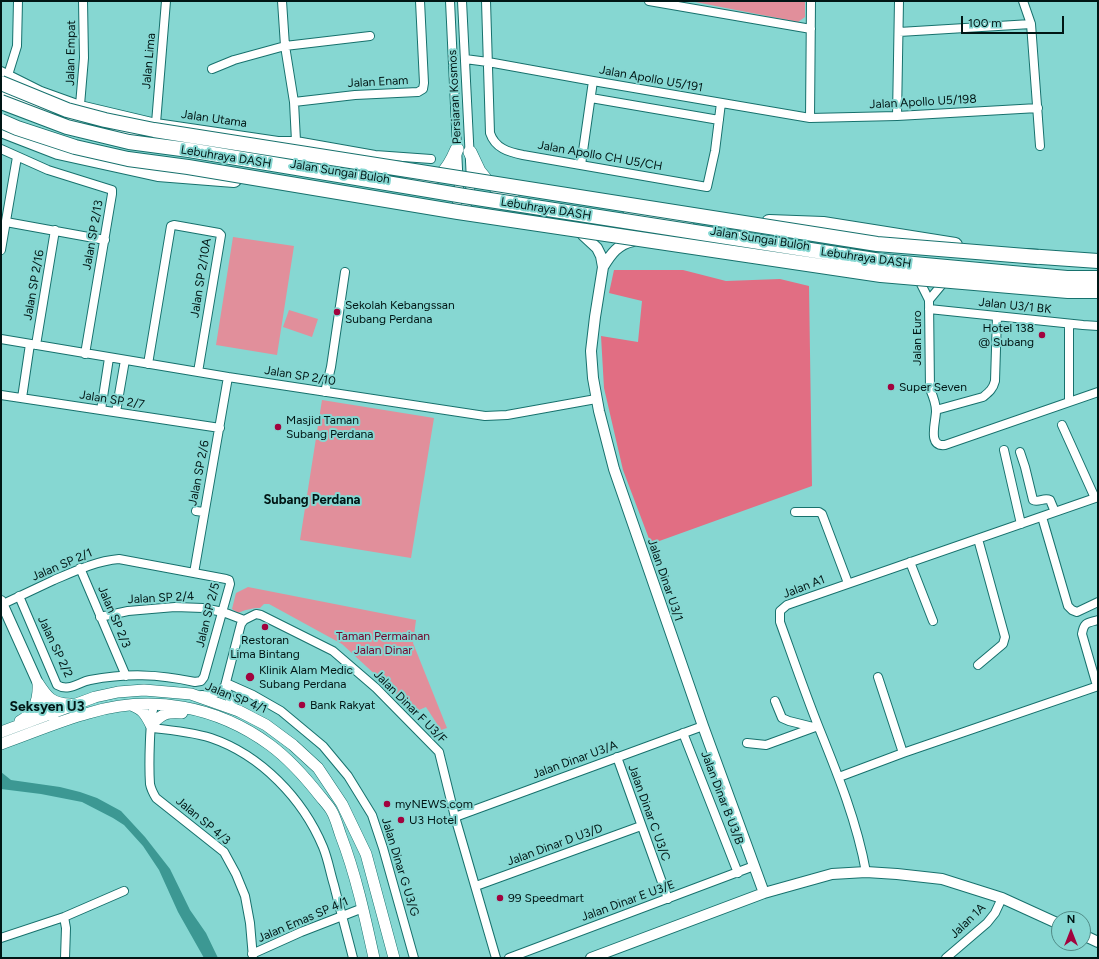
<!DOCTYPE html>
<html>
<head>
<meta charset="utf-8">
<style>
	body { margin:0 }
	#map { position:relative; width:1099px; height:959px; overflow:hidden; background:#86d7d2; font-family:Figtree,sans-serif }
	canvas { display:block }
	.frame { position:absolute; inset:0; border:2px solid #001615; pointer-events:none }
	.north { position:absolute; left:1051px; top:911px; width:40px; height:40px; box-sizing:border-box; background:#86d7d2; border:1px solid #508a86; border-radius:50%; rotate:0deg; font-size:11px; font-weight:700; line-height:16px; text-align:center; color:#001615 }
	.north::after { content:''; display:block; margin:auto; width:14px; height:18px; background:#a1033e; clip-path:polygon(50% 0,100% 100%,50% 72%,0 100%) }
	.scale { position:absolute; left:961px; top:16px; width:103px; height:18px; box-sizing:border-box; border:2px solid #001615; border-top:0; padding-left:5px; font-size:12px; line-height:14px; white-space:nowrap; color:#001615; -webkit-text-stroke:3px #86d7d2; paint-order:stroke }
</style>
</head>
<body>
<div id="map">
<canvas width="1099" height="959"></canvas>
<div class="frame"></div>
<div class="north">N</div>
<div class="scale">100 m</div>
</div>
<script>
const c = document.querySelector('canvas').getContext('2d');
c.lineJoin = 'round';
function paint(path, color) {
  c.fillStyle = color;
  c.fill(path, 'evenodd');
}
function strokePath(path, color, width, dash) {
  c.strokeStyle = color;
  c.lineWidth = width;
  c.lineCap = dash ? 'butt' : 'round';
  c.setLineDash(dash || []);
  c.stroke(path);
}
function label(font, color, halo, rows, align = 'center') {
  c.font = font + ' Figtree,sans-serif';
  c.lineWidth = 4;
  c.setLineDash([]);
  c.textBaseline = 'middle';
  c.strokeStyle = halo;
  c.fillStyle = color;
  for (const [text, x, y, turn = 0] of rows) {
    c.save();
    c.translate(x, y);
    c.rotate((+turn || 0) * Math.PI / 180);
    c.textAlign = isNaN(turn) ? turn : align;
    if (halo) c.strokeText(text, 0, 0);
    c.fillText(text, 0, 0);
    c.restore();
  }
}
paint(new Path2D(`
	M690 1H805V17L798 22Z
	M233 237 294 246 277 355 216 345Z
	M289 310 318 319 312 337 283 327Z
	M322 400 434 418 411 558 300 540Z
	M248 587 416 620 413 643 447 728 441 730 426 707 412 713 405 702 342 644 269 604H264L260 608C253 608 244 610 238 613L232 609 236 593Z`), '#e18f9b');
paint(new Path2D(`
	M614 270H683L726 281 780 279 809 286 812 486 651 544 623 470 604 388 601 336 638 342 642 301 609 293Z`), '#e16e83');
paint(new Path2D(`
	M1 772 11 780 60 787 80 792 97 798 121 811 145 837 170 869 190 910 206 933 218 958H204L178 912 159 870 143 846 124 825 113 818 82 802 41 794 1 789Z`), '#3c9893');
const minor = new Path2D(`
	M282 1 285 46 294 102 296 141
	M450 1 459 190 457 204 460 214
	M486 1 490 133C495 148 508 152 523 155L707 187 715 151 721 103
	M649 1 811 29
	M1023 1 1031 24 1040 146
	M899 32 1031 24
	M465 59 488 62 593 81 810 118 897 116 1038 108
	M212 69 234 60 285 46 370 36
	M1 71 41 91 80 105 156 123 278 141H296L375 155 431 159
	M8 75 17 46 18 1
	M591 98 719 120
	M294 102 355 95 418 92 423 89 424 83 420 1
	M80 105 84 58 83 1
	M897 116 899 1
	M810 118 811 1
	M156 123 166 1
	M1 149 48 170 112 190V194L85 354
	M581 165 593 81
	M460 214 469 201 471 181 462 1
	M6 222 105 240
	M1 250 17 157
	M919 280 929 300 930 389C933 396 936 403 936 411 936 422 927 447 945 445L1098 392
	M929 300 944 282
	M929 309 1083 325 1098 326
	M1 339 228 377 485 416 507 415 596 399
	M36 345 55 230
	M148 364 171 226 174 225 219 233 221 235 198 372
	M325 392 331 367 345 272
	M1 395 220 428
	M22 398 30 344
	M1069 402V324
	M101 410 109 358
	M936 410 983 397C989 392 993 389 995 381L997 316
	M116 412 125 360
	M1062 425 1095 498
	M1004 450 1021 524
	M1020 452 1025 467 1033 500C1038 503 1044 497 1050 500L1055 512
	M196 511 204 512
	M795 512H819L822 514 848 583
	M1042 517 1068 606 1072 610 1077 612 1098 602
	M978 539 1005 637 1003 644 978 665
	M910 562 933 621
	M80 568 126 676
	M194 573 228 377
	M3 604C20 596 37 588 54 580 75 571 96 561 119 559L226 579 229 580 230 584 204 677 201 681 195 682C158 674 127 673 90 680 79 682 69 692 57 685L19 596
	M100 617 128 611 175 607 203 608 223 612 244 620
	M244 620 256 614 261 615 333 651 376 688 439 752 455 817 496 958
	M878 677 903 753
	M226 683 253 695 281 711 323 746 348 776 372 815 383 848 414 958
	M1097 686 1082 634C1084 622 1087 623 1098 620
	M202 695C213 696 217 694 225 686
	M775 701 782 718 789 721 813 727
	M155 704C149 715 149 769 150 784 151 789 153 793 156 798L224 852 236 874 245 896 250 923 253 958
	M236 709 232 705 225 686 241 624 244 620
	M151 728C171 730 192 732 211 738 261 755 303 799 323 847 328 859 330 872 334 885 340 909 347 934 353 958
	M683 733 738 873
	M747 743 766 745 818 726
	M617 757 668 899
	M839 777 903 753 1098 686
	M455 817 703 726
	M866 872C857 822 838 775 819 728 805 693 793 658 780 622V611L787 605 1098 497
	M476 886 641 826
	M64 917 66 928 65 958
	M1 938 64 917 124 891
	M252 954 301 932 363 908
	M509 958 754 866
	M946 958 987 923 995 913 1002 898`);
const tertiary = new Path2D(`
	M583 235 597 248 601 256 603 267 595 317 591 351 593 378 599 411 614 469 703 726 764 893
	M603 267C611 254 618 244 633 241
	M1 601 54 719
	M1083 935 1098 942
	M591 958 764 893 832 874 866 872 897 874 942 879 1002 898 1059 924`);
const secondary = new Path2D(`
	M38 683C47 697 52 704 70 704
	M131 705C143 710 145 713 151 725 163 713 166 712 182 713
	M20 721C35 713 39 699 38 683
	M1 732 95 697 118 692 144 690 191 694 239 711 266 725 293 745 318 768 342 804 366 854 394 958
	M1 744C30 734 59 721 89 713 152 694 217 706 270 745 289 759 305 777 320 796 324 801 328 805 331 810 336 818 338 828 341 836 356 875 365 917 374 958`);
const trunk = new Path2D(`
	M1 93 32 107 145 139
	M470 152 479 171 487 181 513 199
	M408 182C439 178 444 179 457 149`);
const motorway = new Path2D(`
	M1 130 58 152 158 174 234 180
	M629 217 688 219
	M769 222 823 224 955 245
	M1027 256 1098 261`);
strokePath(minor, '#17716d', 10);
strokePath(tertiary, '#17716d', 12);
strokePath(secondary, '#17716d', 12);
strokePath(trunk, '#17716d', 14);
strokePath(motorway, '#17716d', 16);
strokePath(minor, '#fff', 8);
strokePath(tertiary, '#fff', 10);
strokePath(secondary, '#fff', 11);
strokePath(trunk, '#fff', 13);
strokePath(motorway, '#fff', 14);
const motorwayBridge = new Path2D(`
	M1 83 67 110 105 120 154 130 877 244 1038 257
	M1 102 67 127 129 142 189 150 464 196 881 261 1067 278H1098
	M1 121 17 128 75 147 128 159 188 167 458 212 881 275 1068 291H1098`);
strokePath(motorwayBridge, '#17716d', 16, []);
strokePath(motorwayBridge, '#fff', 14);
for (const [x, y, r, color] of [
	[337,312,4,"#a1033e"],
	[1042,335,4,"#a1033e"],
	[891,387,4,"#a1033e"],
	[278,427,4,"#a1033e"],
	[265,627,4,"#a1033e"],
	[250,677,5,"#a1033e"],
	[302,705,4,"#a1033e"],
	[387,804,4,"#a1033e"],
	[401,820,4,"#a1033e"],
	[500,898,4,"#a1033e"]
]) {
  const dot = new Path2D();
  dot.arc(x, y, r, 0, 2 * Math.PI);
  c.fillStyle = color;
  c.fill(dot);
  strokePath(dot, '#86d7d2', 1.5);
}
label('12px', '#001615', '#86d7d2', [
	["Jalan Empat",71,53,-89],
	["Jalan Lima",149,61,-85],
	["Jalan Apollo U5/191",651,79,10],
	["Jalan Enam",378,82,-3],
	["Persiaran Kosmos",455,97,-93],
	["Jalan Apollo U5/198",923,102,-3],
	["Jalan Utama",214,119,8],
	["Jalan Apollo CH U5/CH",600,156,10],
	["Lebuhraya DASH",226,157,9],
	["Jalan Sungai Buloh",340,172,9],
	["Lebuhraya DASH",546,209,9],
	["Jalan SP 2/13",93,235,-80],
	["Jalan Sungai Buloh",760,239,9],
	["Lebuhraya DASH",866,258,8],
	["Jalan SP 2/10A",201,278,-81],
	["Jalan SP 2/16",34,285,-80],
	["Jalan U3/1 BK",1015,306,6],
	["Jalan Euro",917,338,-90],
	["Jalan SP 2/10",300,376,9],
	["Jalan SP 2/7",112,400,9],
	["Jalan SP 2/6",199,473,-79],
	["Jalan SP 2/1",62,565,-23],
	["Jalan Dinar U3/1",665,580,71],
	["Jalan A1",804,587,-21],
	["Jalan SP 2/4",161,598,-3],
	["Jalan SP 2/5",208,615,-76],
	["Jalan SP 2/3",114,617,67],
	["Jalan SP 2/2",55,647,65],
	["Jalan SP 4/1",236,698,22],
	["Jalan Dinar F U3/F",410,707,45],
	["Jalan Dinar U3/A",575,760,-20],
	["Jalan Dinar B U3/B",722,798,69],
	["Jalan Dinar C U3/C",649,813,70],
	["Jalan SP 4/3",203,821,40],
	["Jalan Dinar D U3/D",555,845,-20],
	["Jalan Dinar G U3/G",400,867,73],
	["Jalan Dinar E U3/E",628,901,-20],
	["Jalan Emas SP 4/1",303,920,-23],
	["Jalan 1A",968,921,-44]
]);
label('12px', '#001615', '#86d7d2', [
	["Sekolah Kebangssan",345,305],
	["Subang Perdana",345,319],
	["Hotel 138",1034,328,"right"],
	["@ Subang",1034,342,"right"],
	["Super Seven",899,387],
	["Masjid Taman",286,420],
	["Subang Perdana",286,434],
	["Restoran",265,640,"center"],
	["Lima Bintang",265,654,"center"],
	["Klinik Alam Medic",259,670],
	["Subang Perdana",259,684],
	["Bank Rakyat",310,705],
	["myNEWS.com",395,804],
	["U3 Hotel",409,820],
	["99 Speedmart",508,898]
], 'left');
label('12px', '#72042b', '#86d7d2', [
	["Taman Permainan",383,636],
	["Jalan Dinar",383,650]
]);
label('bold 13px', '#001615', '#86d7d2', [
	["Subang Perdana",312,500]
]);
label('bold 14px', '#001615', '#86d7d2', [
	["Seksyen U3",47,707]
]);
</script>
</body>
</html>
